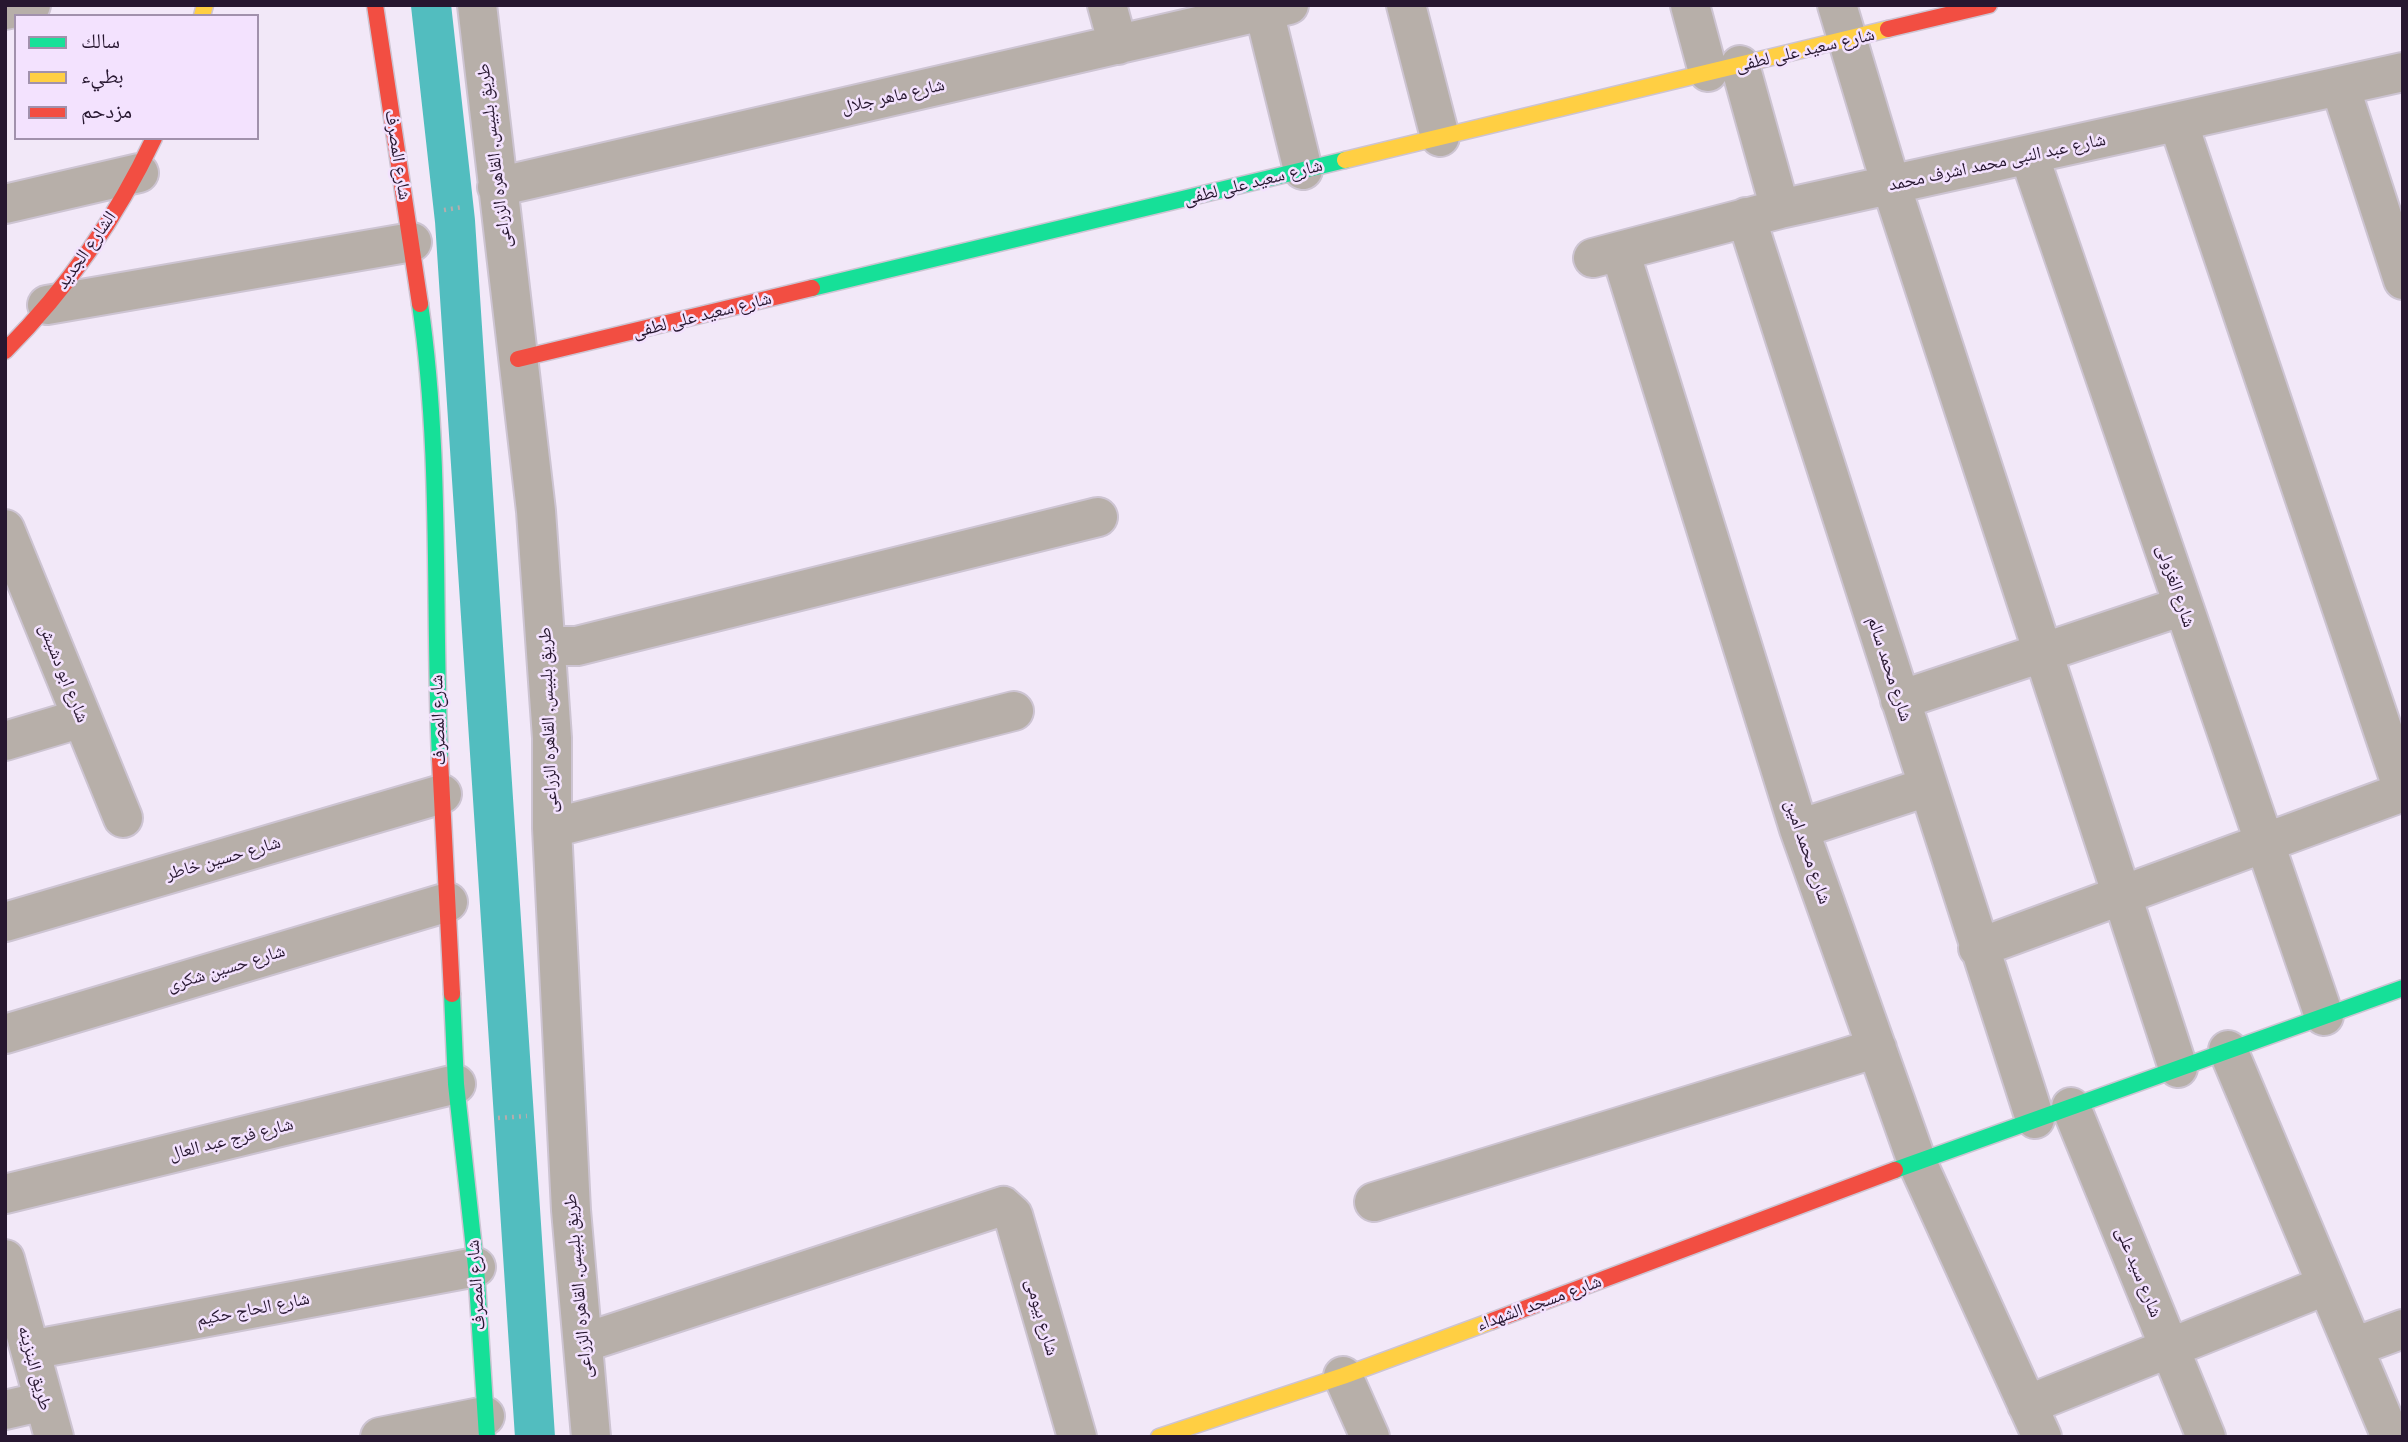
<!DOCTYPE html>
<html>
<head>
<meta charset="utf-8">
<style>
	body { margin:0 }
	#map { position:relative; width:2408px; height:1442px; overflow:hidden; background:#f2e8f8; font-family:"Playfair Display","Noto Naskh Arabic",serif }
	canvas { display:block }
	.frame { position:absolute; inset:0; border:7px solid #271730; pointer-events:none }
	.legend { position:absolute; left:14px; top:14px; width:245px; height:126px; box-sizing:border-box; background:#f3e2fe; border:2px solid #a191ac; margin:0; padding:9px 12px; list-style:none; font-size:21px; color:#271730 }
	.legend li { display:flex; align-items:center; gap:14px; height:35px }
	.legend b { width:35px; border:2px solid #a191ac }
</style>
</head>
<body>
<div id="map">
<canvas width="2408" height="1442"></canvas>
<div class="frame"></div>
<ul class="legend">
<li><b style="height:9px;background:#16e098"></b>سالك</li>
<li><b style="height:9px;background:#ffcf43"></b>بطيء</li>
<li><b style="height:9px;background:#f24e42"></b>مزدحم</li>
</ul>
</div>
<script>
const c = document.querySelector('canvas').getContext('2d');
c.lineJoin = 'round';
function strokePath(path, color, width, dash) {
  c.strokeStyle = color;
  c.lineWidth = width;
  c.lineCap = dash ? 'butt' : 'round';
  c.setLineDash(dash || []);
  c.stroke(path);
}
function label(font, color, halo, rows, align = 'center') {
  c.font = font + ' "Playfair Display","Noto Naskh Arabic",serif';
  c.lineWidth = 5;
  c.setLineDash([]);
  c.textBaseline = 'middle';
  c.strokeStyle = halo;
  c.fillStyle = color;
  for (const [text, x, y, turn = 0] of rows) {
    c.save();
    c.translate(x, y);
    c.rotate((+turn || 0) * Math.PI / 180);
    c.textAlign = isNaN(turn) ? turn : align;
    if (halo) c.strokeText(text, 0, 0);
    c.fillText(text, 0, 0);
    c.restore();
  }
}
strokePath(new Path2D(`
	M431 5 455 221 535 1437`), '#52bdbf', 40);
const street = new Path2D(`
	M477 5 536 511 552 738V828L571 1210 591 1437
	M1107 5 1118 45
	M1406 5 1440 137
	M1690 5 1708 72
	M1837 5 1891 185 2178 1068
	M5 10 31 5
	M1264 11 1303 170
	M1740 65 1780 209
	M2340 86 2403 280
	M2178 122 2403 790
	M2029 155 2324 1016
	M497 187 1289 5
	M5 204 139 173
	M1746 217 2035 1119
	M1620 251 1799 829 1917 1162 2042 1437
	M1593 258 1780 209 2403 72
	M47 305 412 242
	M5 529 123 818
	M547 646H577L1098 517
	M1900 700 2183 606
	M5 741 82 718
	M552 828 1014 711
	M1799 829 1927 787
	M5 922 442 794
	M1978 948 2403 792
	M5 1034 448 902
	M2228 1050 2391 1437
	M2071 1107 2206 1437
	M5 1194 456 1084
	M1374 1202 1877 1048
	M5 1259 54 1437
	M583 1343 1003 1206 1013 1215 1077 1437
	M2354 1347 2403 1329
	M30 1350 476 1267
	M1343 1376 1370 1437
	M2027 1405 2327 1285
	M5 1410 44 1401
	M380 1437 485 1416`);
const fast = new Path2D(`
	M812 288 1345 160
	M420 304C442 454 433 608 440 759
	M452 994 456 1084 476 1267 487 1437
	M1895 1170 2403 988`);
const slow = new Path2D(`
	M202 16 205 5
	M1345 160 1888 29
	M1159 1437 1343 1376 1492 1321`);
const jam = new Path2D(`
	M375 5 420 304
	M1888 29 1989 5
	M5 351C67 289 117 217 154 138
	M518 359 812 288
	M440 759 452 994
	M1492 1321 1895 1170`);
strokePath(street, '#cdc4d2', 42);
strokePath(fast, '#cdc4d2', 19);
strokePath(slow, '#cdc4d2', 19);
strokePath(jam, '#cdc4d2', 19);
strokePath(new Path2D(`
	M444 210 463 207
	M498 1118 527 1116`), '#b5adad', 4.5, [2, 5]);
strokePath(street, '#b7afa9', 38);
strokePath(fast, '#16e098', 16);
strokePath(slow, '#ffcf43', 16);
strokePath(jam, '#f24e42', 16);
label('18px', '#271730', '#f3e2fe', [
	["شارع سعيد على لطفى",1805,50,-13],
	["شارع ماهر جلال",893,96,-13],
	["شارع المصرف",398,155,81],
	["طريق بلبيس, القاهره الزراعى",494,156,-97],
	["شارع عبد النبى محمد اشرف محمد",1997,162,-12],
	["شارع سعيد على لطفى",1253,182,-14],
	["الشارع الجديد",86,250,-55],
	["شارع سعيد على لطفى",702,315,-14],
	["شارع الغزولى",2176,586,71],
	["شارع محمد سالم",1890,669,72],
	["شارع ابو دشيش",64,673,68],
	["شارع المصرف",438,720,-92],
	["طريق بلبيس, القاهره الزراعى",548,720,-92],
	["شارع محمد امين",1808,852,71],
	["شارع حسين خاطر",223,858,-16],
	["شارع حسين شكرى",226,968,-17],
	["شارع فرج عبد العال",231,1139,-14],
	["شارع سيد على",2139,1272,68],
	["شارع المصرف",476,1285,-94],
	["طريق بلبيس, القاهره الزراعى",578,1286,-95],
	["شارع مسجد الشهداء",1539,1303,-20],
	["شارع الحاج حكيم",253,1309,-11],
	["شارع بيومى",1042,1317,74],
	["طريق البنزينه",35,1368,75]
]);
</script>
</body>
</html>
